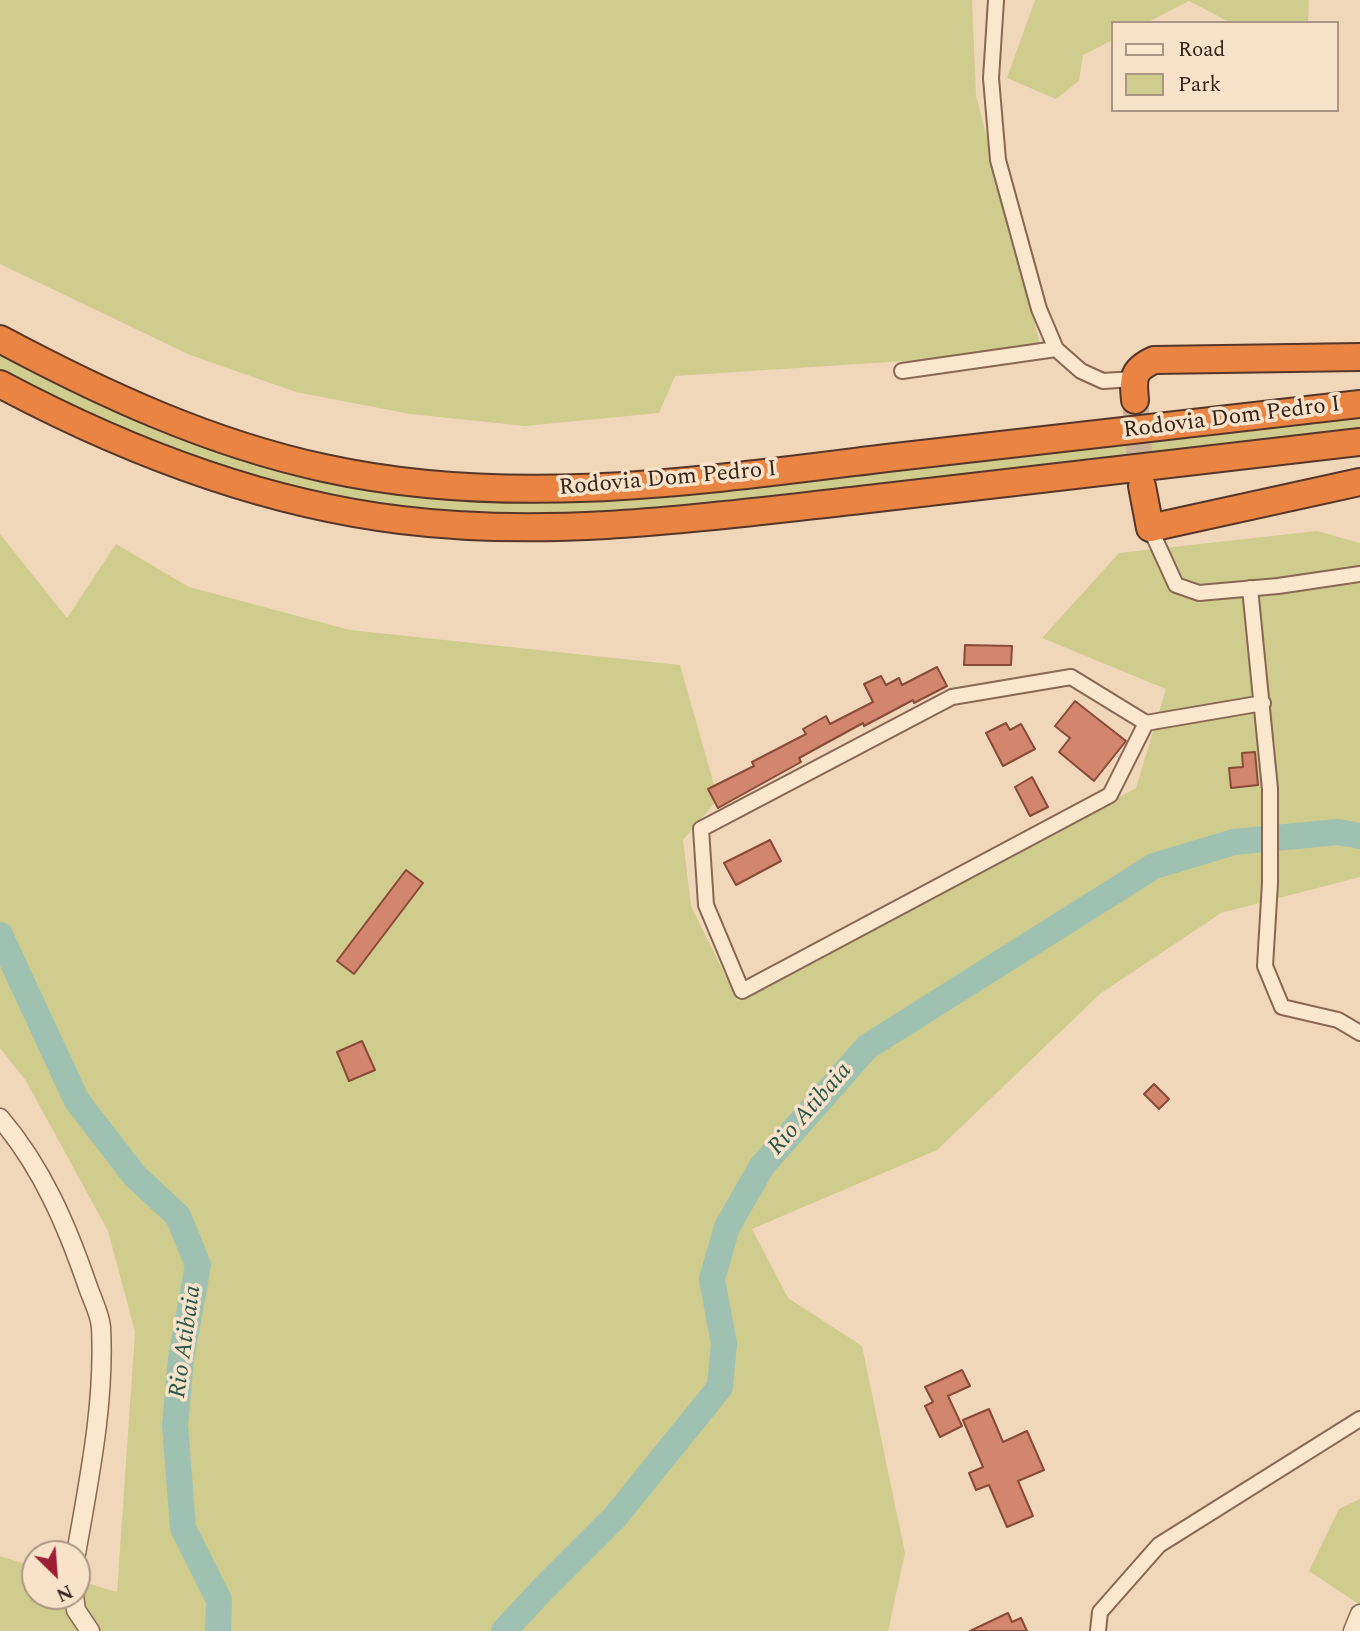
<!DOCTYPE html>
<html>
<head>
<meta charset="utf-8">
<style>
	body { margin:0 }
	#map { position:relative; width:1360px; height:1631px; overflow:hidden; background:#f1d7ba; font-family:Spectral,serif }
	canvas { display:block }
	.legend { position:absolute; left:1111px; top:21px; width:228px; height:91px; box-sizing:border-box; background:#f8e3ca; border:2px solid #aa9684; margin:0; padding:9px 12px; list-style:none; font-size:21px; color:#36231a }
	.legend li { display:flex; align-items:center; gap:14px; height:35px }
	.legend b { width:35px; border:2px solid #aa9684 }
	.north { position:absolute; left:21px; top:1540px; width:70px; height:70px; box-sizing:border-box; background:#f8e3ca; border:2px solid #aa9684; border-radius:50%; rotate:155deg; font-size:19px; font-weight:700; line-height:28px; text-align:center; color:#36231a }
	.north::after { content:''; display:block; margin:auto; width:24px; height:32px; background:#9c1f35; clip-path:polygon(50% 0,100% 100%,50% 72%,0 100%) }
</style>
</head>
<body>
<div id="map">
<canvas width="1360" height="1631"></canvas>
<ul class="legend">
<li><b style="height:9px;background:#fbe6ce"></b>Road</li>
<li><b style="height:19px;background:#cfcc8e"></b>Park</li>
</ul>
<div class="north">N</div>
</div>
<script>
const c = document.querySelector('canvas').getContext('2d');
c.lineJoin = 'round';
function paint(path, color) {
  c.fillStyle = color;
  c.fill(path, 'evenodd');
}
function strokePath(path, color, width, dash) {
  c.strokeStyle = color;
  c.lineWidth = width;
  c.lineCap = dash ? 'butt' : 'round';
  c.setLineDash(dash || []);
  c.stroke(path);
}
function label(font, color, halo, rows, align = 'center') {
  c.font = font + ' Spectral,serif';
  c.lineWidth = 7;
  c.setLineDash([]);
  c.textBaseline = 'middle';
  c.strokeStyle = halo;
  c.fillStyle = color;
  for (const [text, x, y, turn = 0] of rows) {
    c.save();
    c.translate(x, y);
    c.rotate((+turn || 0) * Math.PI / 180);
    c.textAlign = isNaN(turn) ? turn : align;
    if (halo) c.strokeText(text, 0, 0);
    c.fillText(text, 0, 0);
    c.restore();
  }
}
paint(new Path2D(`
	M0 0H972L976 95 1042 352 675 376 659 413 525 426 410 414 296 392 190 355 0 264Z
	M1035 0H1309L1308 23H1231L1189 1 1146 23H1113V40L1083 55 1079 81 1056 99 1007 78Z
	M0 349 62 383 430 493 1360 414V434L545 521 374 508 210 468 0 375Z
	M1317 531 1360 543V877L1221 913 1101 993 937 1150 752 1229 788 1298 862 1346 905 1553 888 1631H0V1556L35 1567V1596H77V1580L117 1592 135 1332 108 1231 26 1081 0 1048V534L67 618 116 544 189 587 350 630 680 665 718 799 683 840 691 906 738 1001 1136 788 1166 689 1042 638 1119 553Z
	M1360 1499V1605L1309 1571 1339 1509Z`), '#cfcc8e');
strokePath(new Path2D(`
	M0 935 77 1101 135 1176 178 1216 198 1265 181 1359 175 1425 183 1528 219 1600 218 1631
	M504 1631 540 1592 615 1517 720 1387 724 1344 712 1279 727 1227 762 1166 867 1047 1154 866 1234 842 1338 832 1360 836`), '#9fc1b1', 26);
const building = new Path2D(`
	M965 645 1012 646 1011 665H964Z
	M937 667 947 686 914 703 913 700 864 726 863 723 799 758 801 762 718 808 708 789 754 766 752 762 806 734 803 729 826 716 830 724 873 702 864 684 881 676 886 685 899 678 902 685Z
	M1075 701 1126 741 1094 781 1059 752 1070 738 1055 726Z
	M1006 723 1010 730 1021 724 1035 749 1003 766 986 733Z
	M1255 752 1258 785 1231 788 1229 768 1243 767 1242 753Z
	M1032 777 1048 807 1030 816 1015 787Z
	M770 840 781 861 736 885 724 863Z
	M406 870 423 883 354 974 337 961Z
	M362 1041 375 1070 349 1081 337 1052Z
	M1154 1084 1169 1099 1159 1109 1144 1094Z
	M962 1370 970 1386 948 1396 962 1426 940 1437 925 1406 933 1402 925 1387Z
	M989 1409 1003 1442 1027 1431 1044 1470 1018 1481 1033 1516 1007 1527 989 1485 976 1490 969 1473 983 1467 963 1420Z
	M1008 1613 1012 1622 1021 1618 1027 1631H970Z`);
paint(building, '#d2866d');
strokePath(building, '#894a38', 2);
strokePath(new Path2D(`
	M1135 400 1142 486`), '#ccb39a', 26, [26, 13]);
const minor = new Path2D(`
	M996 0 991 78 998 160 1039 309 1056 349 1081 371 1103 381 1133 379
	M902 371 1056 349
	M1150 528 1176 585 1199 593 1278 586 1360 574
	M1250 588 1270 789V883L1265 966 1282 1007 1338 1020 1360 1033
	M1146 723 1110 795 742 991 706 905 701 829 952 697 1071 677 1146 723 1263 703
	M1098 1631 1100 1612 1159 1545 1360 1419`);
const tertiary = new Path2D(`
	M0 1118C42 1167 67 1226 88 1287 92 1299 100 1314 101 1327 105 1403 89 1479 76 1554
	M74 1596 76 1610 90 1631
	M1353 1631 1360 1614`);
const motorway = new Path2D(`
	M0 339C103 394 209 443 324 468 510 509 701 481 887 458 1045 440 1202 422 1360 404
	M0 384C124 450 261 503 401 520 554 539 708 517 860 500 1027 481 1194 462 1360 442
	M1135 400C1133 378 1132 370 1154 360L1360 357
	M1142 486 1150 528 1360 482`);
strokePath(minor, '#886753', 18);
strokePath(tertiary, '#886753', 21);
strokePath(motorway, '#553629', 30);
strokePath(minor, '#fbe6ce', 14);
strokePath(tertiary, '#fbe6ce', 18);
strokePath(motorway, '#e98442', 26);
label('23px', '#36231a', '#f8e3ca', [
	["Rodovia Dom Pedro I",1232,419,-7],
	["Rodovia Dom Pedro I",668,480,-5]
]);
label('italic 24px', '#28574c', '#f8e3ca', [
	["Rio Atibaia",811,1110,-49],
	["Rio Atibaia",187,1342,-82]
]);
</script>
</body>
</html>
